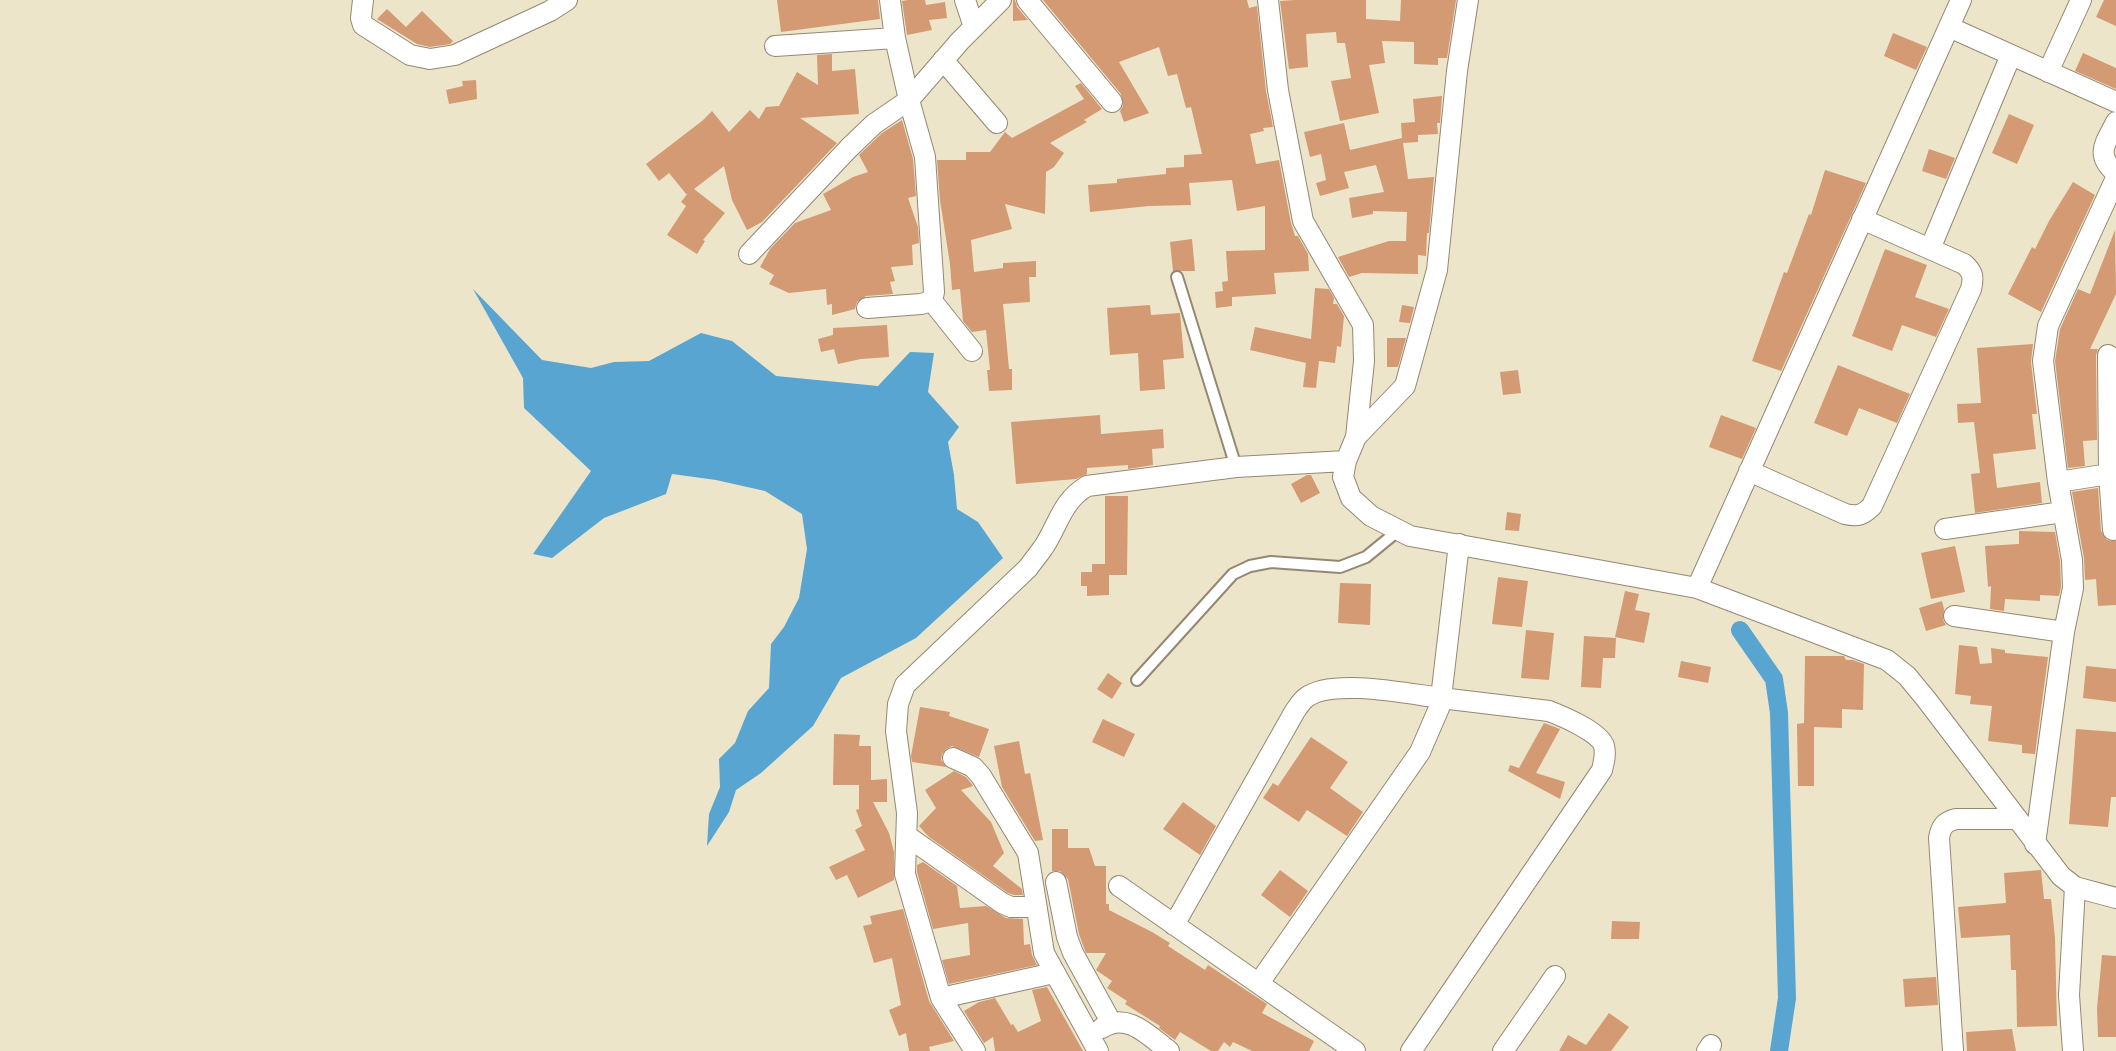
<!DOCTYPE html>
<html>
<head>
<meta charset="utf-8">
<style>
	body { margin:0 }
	canvas { display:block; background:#ece5c9 }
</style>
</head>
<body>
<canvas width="2116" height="1051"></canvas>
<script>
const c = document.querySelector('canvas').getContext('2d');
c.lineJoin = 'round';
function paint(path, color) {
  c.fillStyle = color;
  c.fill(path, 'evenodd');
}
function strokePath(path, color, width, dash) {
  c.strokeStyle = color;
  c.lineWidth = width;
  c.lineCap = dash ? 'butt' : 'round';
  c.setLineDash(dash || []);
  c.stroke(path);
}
paint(new Path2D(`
	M473 289 542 360 591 368 614 362 649 361 701 333 732 341 776 376 878 386 910 352 934 353 928 392 959 427 948 442 954 475 957 509 978 522 1003 558 916 638 841 678 813 726 761 773 736 790 729 812 707 846 709 814 720 787 719 759 735 743 748 711 769 688 771 644 784 627 799 598 807 549 802 514 765 491 716 480 672 474 666 494 604 518 552 558 533 554 591 471 524 408 523 378Z`), '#58a5d1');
strokePath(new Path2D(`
	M1740 630 1774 679 1779 713 1787 998 1779 1051`), '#58a5d1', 18);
paint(new Path2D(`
	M777 0H878L880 19 781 32Z
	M908 0H925L926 5 945 2 947 18 929 20 932 30 907 35 902 1Z
	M1013 0H1015L1017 7 1028 20 1013 21Z
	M1043 0H1247L1249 8 1257 6 1266 91 1273 127 1263 128 1264 131 1250 134 1256 164 1279 160 1291 223 1295 236H1298L1308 254 1309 271 1274 273 1276 294 1232 297V306L1216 308 1215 292 1223 291 1222 282 1228 281 1226 251 1265 250V206L1237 211 1232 180 1189 183 1191 205 1149 206 1090 212 1088 185 1117 183V179L1166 174V168L1184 167V155L1202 154 1191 107 1186 108 1177 74 1168 76 1159 47 1119 62 1149 113 1124 122 1120 111 1123 106 1121 94Z
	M1294 0H1366V19L1400 21 1401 0H1456L1447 58H1438V65L1414 64V42L1382 41 1385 63 1369 65 1379 113 1340 121 1331 81 1351 78 1345 43H1337L1336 32 1306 34 1308 67 1289 69 1280 1Z
	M2104 0H2116V26L2096 17Z
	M387 9 406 27 422 11 453 41 450 44 430 47 417 44 377 19Z
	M1893 33 1927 47 1916 70 1884 56Z
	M2083 53 2116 68V89L2075 71Z
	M832 54V71L855 69 859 114 800 118 837 143 762 222 747 230 732 200 724 166 694 189 725 213 703 240 705 241 697 254 667 235 686 206 681 202 688 193 687 195 669 173 659 181 646 164 702 121 712 111 729 132 750 110 759 119 766 107 779 106 797 72 818 85 817 55Z
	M476 80 477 99 449 104 446 90 463 86 462 81Z
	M1081 83 1102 109 1084 120 1087 122 1050 143 1064 153 1054 167 1046 172 1045 214 1005 204 1012 229 971 240 974 272 1003 268V263L1036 261V277H1029L1030 302 1003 304 1009 369H1012V390L989 391 987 370H990L986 330 972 332 963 321 960 289 952 290 950 264 940 200 937 160H966V152H990L1005 132 1012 138 1084 99 1075 86Z
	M1442 96 1440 123H1437L1438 134 1418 135V142L1403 143 1408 179 1434 177 1429 233H1427L1426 256 1418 255V274L1362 273 1349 277 1338 257 1389 241H1406L1407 212 1373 211V214L1352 218 1349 198 1384 192 1376 165 1344 172 1349 188 1320 196 1316 183 1326 180 1321 154 1310 157 1304 132 1344 123 1350 150 1402 138 1401 123 1415 122 1413 99Z
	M2009 114 2034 125 2017 164 1992 153Z
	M902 120 913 159 916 196 908 198 918 227 919 243 912 245 913 265 891 267 895 281 890 282 893 294 866 296 857 302 855 309 832 315V304L827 305 826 289 789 293 769 284 774 275 760 267 770 249 795 223 831 210 823 194 853 177 868 172 859 155 882 133Z
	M1929 149 1955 158 1946 179 1922 171Z
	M1825 170 1866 183 1781 371 1752 361 1784 272 1787 273 1809 214 1811 215Z
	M2073 182 2095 195 2041 312 2008 294 2032 247 2035 249 2049 221Z
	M2115 230 2116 294 2090 349H2098L2096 355 2097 440 2083 441 2085 466 2068 468 2055 361 2060 329 2078 289 2090 294Z
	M1192 239 1195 271H1173L1170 242Z
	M1885 249 1927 265 1915 297 1949 309 1936 337 1902 325 1892 351 1852 336Z
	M1315 288 1329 289 1334 298 1333 304H1337L1344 316 1341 347 1337 346 1335 363 1319 361 1316 388 1303 387 1306 363 1250 350 1255 327 1311 339Z
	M1150 305 1151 315 1180 313 1184 358 1163 360 1165 389 1140 391 1138 353 1110 355 1107 308Z
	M1402 305 1414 307 1410 323 1399 322Z
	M887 325 889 357 861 359 838 364 834 349 821 352 818 339 833 335V328Z
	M1387 338H1406L1398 367H1387Z
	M2033 344 2031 362 2037 414H2032L2036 449 1993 454 1997 488 2040 482 2042 503 1975 513 1971 474 1980 473 1974 422 1958 423 1957 404 1981 403 1977 348Z
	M1838 365 1910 394 1897 423 1859 408 1847 436 1814 423Z
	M1518 370 1521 393 1503 395 1500 372Z
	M1100 415 1101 434 1163 429 1164 448 1152 449 1153 465 1128 469V465L1087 468V474L1076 479 1016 484 1011 422Z
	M1721 415 1756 428 1742 459 1709 447Z
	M1307 475H1311L1320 493 1301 503 1291 484Z
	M2098 488 2101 531 2107 540 2116 541V605L2098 606 2096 579 2085 580 2084 558 2072 492Z
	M1105 496H1128L1127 575H1109V595L1087 596V586H1081V572H1092V564H1105Z
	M1507 512 1521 514 1519 531 1505 530Z
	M2019 531 2055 532 2060 561 2061 587 2059 596 2040 595V601L2005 599 2004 611 1990 609 1991 586 1988 587 1985 546 2019 544Z
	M1955 546 1965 592 1931 599 1921 553Z
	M1498 577 1528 581 1522 627 1492 624Z
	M1340 583 1371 584 1370 625 1338 623Z
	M1625 591 1639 594 1635 610 1650 613 1644 643 1615 637Z
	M1942 601 1944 609 1943 620 1946 625 1926 631 1919 608Z
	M1526 630 1554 633 1549 680 1521 678Z
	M1584 636 1616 638 1615 658H1603L1601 688 1581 687Z
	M1959 645 1977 647 1980 664 1992 663 1991 648 2005 650V653L2048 657 2035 754 2022 753V745L1988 741 1992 706 1970 704 1971 696 1955 694Z
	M1805 656H1844L1846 660H1853L1864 664 1863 710 1842 709V728L1814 727V786H1798L1797 724 1804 723Z
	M1681 661 1711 667 1708 683 1678 677Z
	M2086 666 2116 669V702L2083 698Z
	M1108 673 1122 683 1112 699 1097 689Z
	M920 707 950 712 949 716 989 729 979 757 952 746 946 749 942 754 941 760 946 767 912 762 911 756Z
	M1103 719 1135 734 1124 757 1092 742Z
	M1544 723 1560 729 1536 773 1565 782 1560 799 1508 771 1510 765 1519 768Z
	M2076 729 2116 732V797H2111L2108 827 2069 824Z
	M834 734 860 735 859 746H871V780L887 779V802H873L889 833 894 852V880L858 898 847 875 836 880 829 867 865 850 855 830 862 826 856 810 859 809V785H833Z
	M1311 737 1348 762 1330 788 1363 812 1347 836 1307 810 1299 822 1263 798 1273 783 1278 786Z
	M1019 741 1025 774 1030 773 1043 840 1035 841 1002 787 994 746Z
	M954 771 966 777 971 783 973 786 961 790 991 822 1004 853 993 866 1022 889 1023 895H1014L1008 893 929 837 919 826 936 808 925 790Z
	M1183 802 1216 826 1200 855 1163 829Z
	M1052 829H1068V848H1089L1095 866H1106V904H1109V910L1152 932 1170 943 1168 946 1205 970 1208 965 1267 1004 1262 1013 1314 1041 1309 1051H1252L1233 1042 1230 1047 1224 1042 1218 1051H1211L1180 1032 1175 1040 1159 1028 1160 1026 1125 1004 1127 1001 1107 988 1112 981 1096 970 1106 953H1086L1084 948 1079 934 1068 879 1060 871H1052Z
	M923 862 957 886 960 908 986 906 1006 918 1023 919 1024 945 1030 944 1032 955 1037 965 949 984 942 960 970 955 968 923 933 929 917 872V865Z
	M1280 870 1308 891 1290 917 1261 895Z
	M2041 870 2044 899H2051L2055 938 2057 1026 2017 1027 2016 970H2011L2010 935 1961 938 1958 907 2006 903 2004 873Z
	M903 909 929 1001 954 1041 929 1047 930 1051H909L906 1033 899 1036 889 1010 901 1005 892 958 874 963 863 926 872 924 870 916Z
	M1612 921 1640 922 1639 939H1611Z
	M2102 955 2116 956V1037H2098L2097 1008Z
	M1936 977 1938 1005 1905 1007 1903 979Z
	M1047 987 1083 1051H995L993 1037 984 1043 964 1011 979 1002 995 998 1011 1025 1013 1024 1018 1032 1041 1021 1032 990Z
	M1609 1013 1629 1027 1611 1051H1559L1568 1035 1586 1045Z
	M2012 1029 2016 1051H1967L1966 1032Z`), '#d49a74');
const service = new Path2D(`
	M1177 277 1236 467
	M1137 680 1233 574 1250 566 1271 562 1340 567 1366 557 1399 530`);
const minor = new Path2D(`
	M363 0 361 18 363 25 410 55 430 59 455 55 550 11 567 0
	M890 0 895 38 909 100 960 41 1001 0
	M965 0 974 27
	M1027 0 1112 102
	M1268 0 1278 90 1303 221 1363 325 1364 361 1356 437 1346 461 1343 477 1351 498 1371 516 1410 536 1697 588 1887 660 1907 676 1926 699 2061 876 2075 887 2116 898
	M1949 27 2116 102
	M775 46 895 38
	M943 60 997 123
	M2048 72 2081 0
	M2116 122C2106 143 2094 154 2116 173
	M1930 249 2011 55
	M749 254 849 148 874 124 909 100 925 157 934 292 932 301 921 304 867 308
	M932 301 972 351
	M2108 355 2109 474 2113 530
	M1356 437 1405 386 1437 270 1457 71 1468 0
	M1749 471 1845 514C1858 517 1863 515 1872 506L1971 289C1974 277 1973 272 1964 264L1862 219
	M2058 482 2109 474
	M1945 529 2063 512
	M1697 588 1961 0
	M1954 616 2064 632
	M953 758 973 767 981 776 1028 853 1044 953 1098 1051
	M907 836 1002 903 1011 907H1036
	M2035 844 2064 632 2073 588 2072 560 2058 482 2043 361 2048 326 2116 178
	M1056 882 1067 937 1073 953 1111 1022
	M1119 886 1355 1051
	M1174 925 1295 711C1298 707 1302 700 1307 697 1332 678 1410 694 1441 698L1439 708 1420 752 1259 983
	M941 998 905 874 907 813 896 731 898 704 905 685 1028 568C1033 561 1038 555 1043 548 1059 524 1061 502 1087 486L1236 467 1346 461
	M1102 1028C1127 1011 1149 1036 1169 1051
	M975 1051 941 998 1054 973
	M1411 1051 1602 770C1604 762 1606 754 1604 746 1600 732 1562 716 1549 711L1441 698 1459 544
	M1503 1051 1555 976
	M1707 1051 1711 1045
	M1953 1051 1939 838C1941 827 1944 822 1956 819H2016
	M2073 1051 2069 995 2075 887`);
strokePath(service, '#948874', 14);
strokePath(minor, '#948874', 22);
strokePath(service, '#fff', 10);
strokePath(minor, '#fff', 20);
</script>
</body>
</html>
